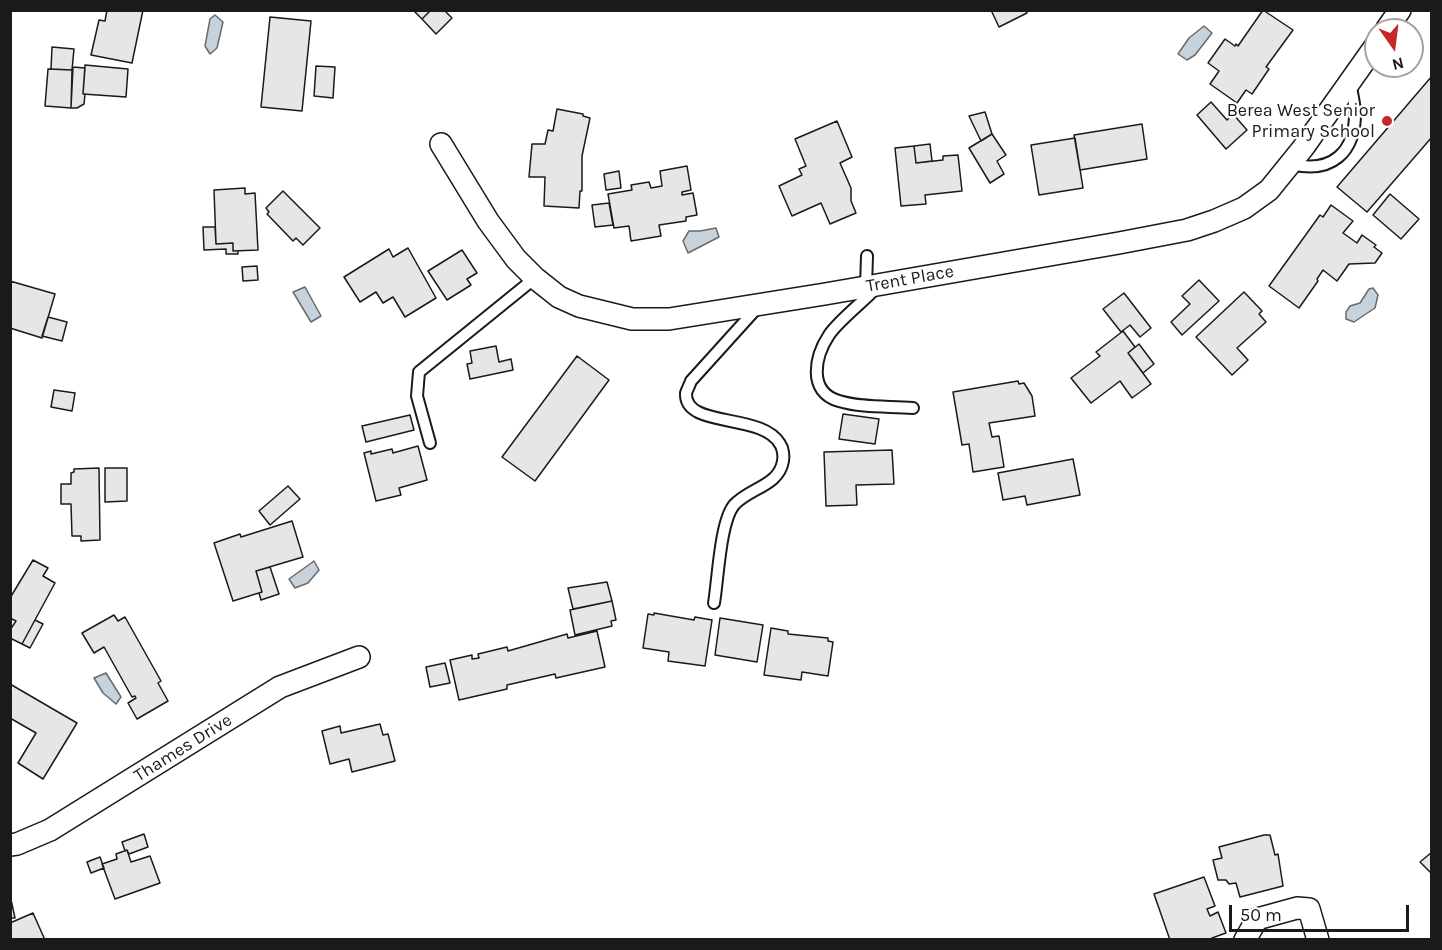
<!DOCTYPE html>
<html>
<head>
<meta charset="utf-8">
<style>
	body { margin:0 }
	#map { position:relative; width:1442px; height:950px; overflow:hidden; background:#fff; font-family:Karla,sans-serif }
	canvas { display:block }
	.frame { position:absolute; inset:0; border:12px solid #1a1a1a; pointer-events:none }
	.north { position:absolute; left:1364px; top:18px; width:60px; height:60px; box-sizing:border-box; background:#fff; border:2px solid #a3a3a3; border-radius:50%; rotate:166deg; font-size:16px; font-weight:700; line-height:24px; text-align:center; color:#1a1a1a }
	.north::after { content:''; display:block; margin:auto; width:21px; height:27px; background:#c62828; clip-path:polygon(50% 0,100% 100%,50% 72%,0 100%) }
	.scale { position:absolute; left:1229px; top:905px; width:180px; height:27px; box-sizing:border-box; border:3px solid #1a1a1a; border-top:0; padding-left:8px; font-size:18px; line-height:21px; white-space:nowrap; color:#1a1a1a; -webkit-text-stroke:4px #fff; paint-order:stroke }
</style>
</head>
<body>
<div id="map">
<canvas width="1442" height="950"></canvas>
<div class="frame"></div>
<div class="north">N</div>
<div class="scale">50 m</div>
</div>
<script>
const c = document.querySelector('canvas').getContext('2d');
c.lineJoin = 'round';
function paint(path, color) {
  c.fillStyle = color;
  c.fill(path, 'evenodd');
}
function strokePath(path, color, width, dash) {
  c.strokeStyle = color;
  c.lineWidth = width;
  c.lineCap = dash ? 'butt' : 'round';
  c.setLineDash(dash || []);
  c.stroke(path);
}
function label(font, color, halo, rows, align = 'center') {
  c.font = font + ' Karla,sans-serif';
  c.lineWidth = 4.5;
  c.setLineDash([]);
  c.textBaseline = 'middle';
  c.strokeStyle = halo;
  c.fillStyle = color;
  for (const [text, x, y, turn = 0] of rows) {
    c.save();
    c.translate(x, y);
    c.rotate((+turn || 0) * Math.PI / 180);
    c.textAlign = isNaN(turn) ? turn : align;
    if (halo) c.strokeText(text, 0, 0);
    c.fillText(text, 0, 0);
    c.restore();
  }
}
const water = new Path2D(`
	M215 15 223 22 217 48 210 54 205 46 210 19Z
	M1204 26 1212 33 1195 55 1187 60 1178 54 1189 38Z
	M716 228 719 237 688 253 683 241 689 231H700Z
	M305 287 321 316 311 322 293 292Z
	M1373 288 1378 295 1375 308 1354 322 1346 319V312L1350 306 1360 303 1369 289Z
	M314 561 319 570 308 583 295 588 289 579Z
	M106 673 121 697 116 704 103 693 94 678Z`);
paint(water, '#c6d2dc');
strokePath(water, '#6a6a6a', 1.5);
const building = new Path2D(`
	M107 10H143L132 63 91 55 99 20 105 21Z
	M413 10H431L422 19Z
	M431 10H444L452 18 436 34 422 19Z
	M991 10H1026L1027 13 999 27Z
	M1263 10 1293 30 1266 67 1269 69 1252 94 1246 90 1237 103 1210 84 1219 71 1208 63 1225 39 1235 46 1236 44 1238 46Z
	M270 17 311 21 302 111 261 107Z
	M52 47 74 49 72 70 51 69Z
	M85 65 128 69 126 97 83 94Z
	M316 66 335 67 333 98 314 96Z
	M73 67 85 68 83 94H85L84 104 77 108H71Z
	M48 69 72 70 71 108 45 106Z
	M1432 76V137L1367 212 1337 187Z
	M1211 102 1227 120 1233 114 1247 130 1226 149 1197 115Z
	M557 109 583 114V116L590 118 582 156V191H580L579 208 544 206 545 177H529L532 144H545L548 130 553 131Z
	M985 112 992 134 981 141 969 116Z
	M837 121 852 157 840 163 851 188V201L856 213 830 224 821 203 792 216 779 186 802 175 799 169 806 166 795 139Z
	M1142 124 1147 159 1080 170 1074 135Z
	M992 134 1006 155 997 161 1004 174 990 183 969 148Z
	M1075 138 1083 188 1039 195 1031 145Z
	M930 144 932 161 916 163 914 146Z
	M914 146 916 163 943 160V156L958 155 962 191 925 195 926 204 901 206 895 148Z
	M687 166 691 190 682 192V195L693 193 697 215 686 217V221L659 225 661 236 631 241 629 226 614 228 608 194 632 190 631 185 649 182 651 188 662 186 660 171Z
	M619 171 621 188 606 190 604 174Z
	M245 188V194L255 193 258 250 233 251V243L216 244 214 190Z
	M283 191 320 228 303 245 296 238 293 241 267 214 269 212 266 208Z
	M1390 194 1419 219 1401 239 1373 215Z
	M609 203 613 225 595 227 592 205Z
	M1331 205 1353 221 1343 233 1357 243 1362 235 1376 245 1374 247 1382 253 1375 263 1349 264 1337 281 1323 270 1317 279 1318 281 1299 308 1269 286 1320 215 1323 217Z
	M203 227H215L216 244 233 243V251H238V254H226V249L204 250Z
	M408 248 436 298 405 317 393 297 383 303 376 292 360 302 344 277 389 249 393 257Z
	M462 250 477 273 467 279 471 285 447 300 428 271Z
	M257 266 258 280 243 281 242 267Z
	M1199 280 1219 301 1182 335 1171 322 1190 304 1182 296Z
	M10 281 55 294 42 338 10 328Z
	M1244 292 1262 311 1259 314 1266 322 1237 348 1248 360 1232 375 1196 337Z
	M1124 293 1151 328 1140 337 1130 325 1121 332 1103 309Z
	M48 317 67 322 62 341 42 336Z
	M1123 331 1135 347 1128 353 1151 384 1132 398 1120 381 1091 403 1071 378 1100 356 1096 352Z
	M1139 344 1154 364 1143 373 1128 353Z
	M496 346 499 362 511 359 513 370 470 379 467 364 472 363 470 351Z
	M577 356 609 380 535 481 502 457Z
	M1018 381 1019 384 1024 383 1032 396 1035 416 989 423 992 437 999 436 1004 467 973 472 969 444 962 445 953 392Z
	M54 390 75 393 72 411 51 407Z
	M843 414 879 419 875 444 839 439Z
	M410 415 414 430 366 442 362 426Z
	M418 446 427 480 399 488 401 495 376 501 364 453 371 451V454L392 449 393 453Z
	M892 450 894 484 856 485 857 505 826 506 824 452Z
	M1073 459 1080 495 1027 505 1025 496 1003 500 998 473Z
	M99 468 100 540 81 541V536H72L71 504H61V484H71V473L74 472V469Z
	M105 468H127V501L105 502Z
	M288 486 300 499 270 525 259 511Z
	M292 521 303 557 256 571 262 592 233 601 214 543 240 534 241 537Z
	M33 560 48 568 43 576 55 583 22 644 10 638V630L16 621 10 618V598Z
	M270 567 279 594 261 600 259 593 262 592 256 571Z
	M607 582 612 601 573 609 568 588Z
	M612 601 616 620 611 621 612 626 575 635 570 610Z
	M654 613 694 620 695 617 712 620 705 666 668 661 669 652 643 648 648 614 654 615Z
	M114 615 118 621 125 617 161 681 158 683 168 701 137 719 128 703 136 698 135 696 132 697 104 647 94 653 82 633Z
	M720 618 763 625 757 662 715 655Z
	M35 620 43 624 30 648 22 644Z
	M771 628 788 631V634L828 638V641L833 642 828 676 802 672 801 680 764 675Z
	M597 631 605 667 556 678 555 674 507 685V689L459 700 450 660 472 655V659L479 658 478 654 507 647 508 651 567 634 568 638Z
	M445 663 450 683 430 687 426 667Z
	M10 684 77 723 43 779 18 763 36 733 10 718Z
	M380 724 383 735 388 734 395 761 352 772 349 759 330 764 322 731 340 726 341 733Z
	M144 834 148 847 129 854 127 850 125 851 122 842Z
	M1264 835H1270L1275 855 1278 854 1283 886 1240 897 1236 883 1229 884 1226 880H1218L1213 860 1222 858 1219 847Z
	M127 850 131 862 150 856 160 883 115 899 102 864 117 859 116 854Z
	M1432 852V874L1420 862Z
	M100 857 104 868 91 873 87 862Z
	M1204 877 1215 906 1207 909 1210 916 1218 912 1226 933 1212 938 1213 940H1170L1154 894Z
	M10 895 15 918H10Z
	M33 913 45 940H10V923Z`);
paint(building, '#e6e6e6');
strokePath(building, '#1a1a1a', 1.5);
const lane = new Path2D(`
	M1291 164C1331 174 1356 153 1355 111 1354 102 1352 92 1350 83
	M866 287 867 256
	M875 289C863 302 838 321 829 335 815 356 807 392 839 401 862 408 889 406 913 408
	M430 443 417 396 419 372 535 278
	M714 603C718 580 720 522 734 505 749 488 779 486 783 461 784 456 783 448 780 444 762 412 684 429 686 393 687 390 690 384 691 381L757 308`);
const street = new Path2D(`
	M1386 30 1400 10
	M441 144 488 221 516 259 535 278 559 297 579 306 632 319H669L825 294 1119 243 1187 230 1214 221 1244 208 1269 190 1303 148 1376 45
	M10 845 17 844 50 830 280 687 359 657
	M1245 940 1257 919 1297 908 1309 909 1318 940`);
strokePath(lane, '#1a1a1a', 14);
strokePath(street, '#1a1a1a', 24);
strokePath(lane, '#fff', 10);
strokePath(street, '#fff', 21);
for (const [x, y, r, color] of [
	[1387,121,6,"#c62828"]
]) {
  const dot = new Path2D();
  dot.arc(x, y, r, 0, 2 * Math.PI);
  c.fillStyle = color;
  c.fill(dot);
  strokePath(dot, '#fff', 2);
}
label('18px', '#1a1a1a', '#fff', [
	["Berea West Senior",1375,111],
	["Primary School",1375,132]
], 'right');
label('18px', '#1a1a1a', '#fff', [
	["Trent Place",910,279,-10],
	["Thames Drive",183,748,-32]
]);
</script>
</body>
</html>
